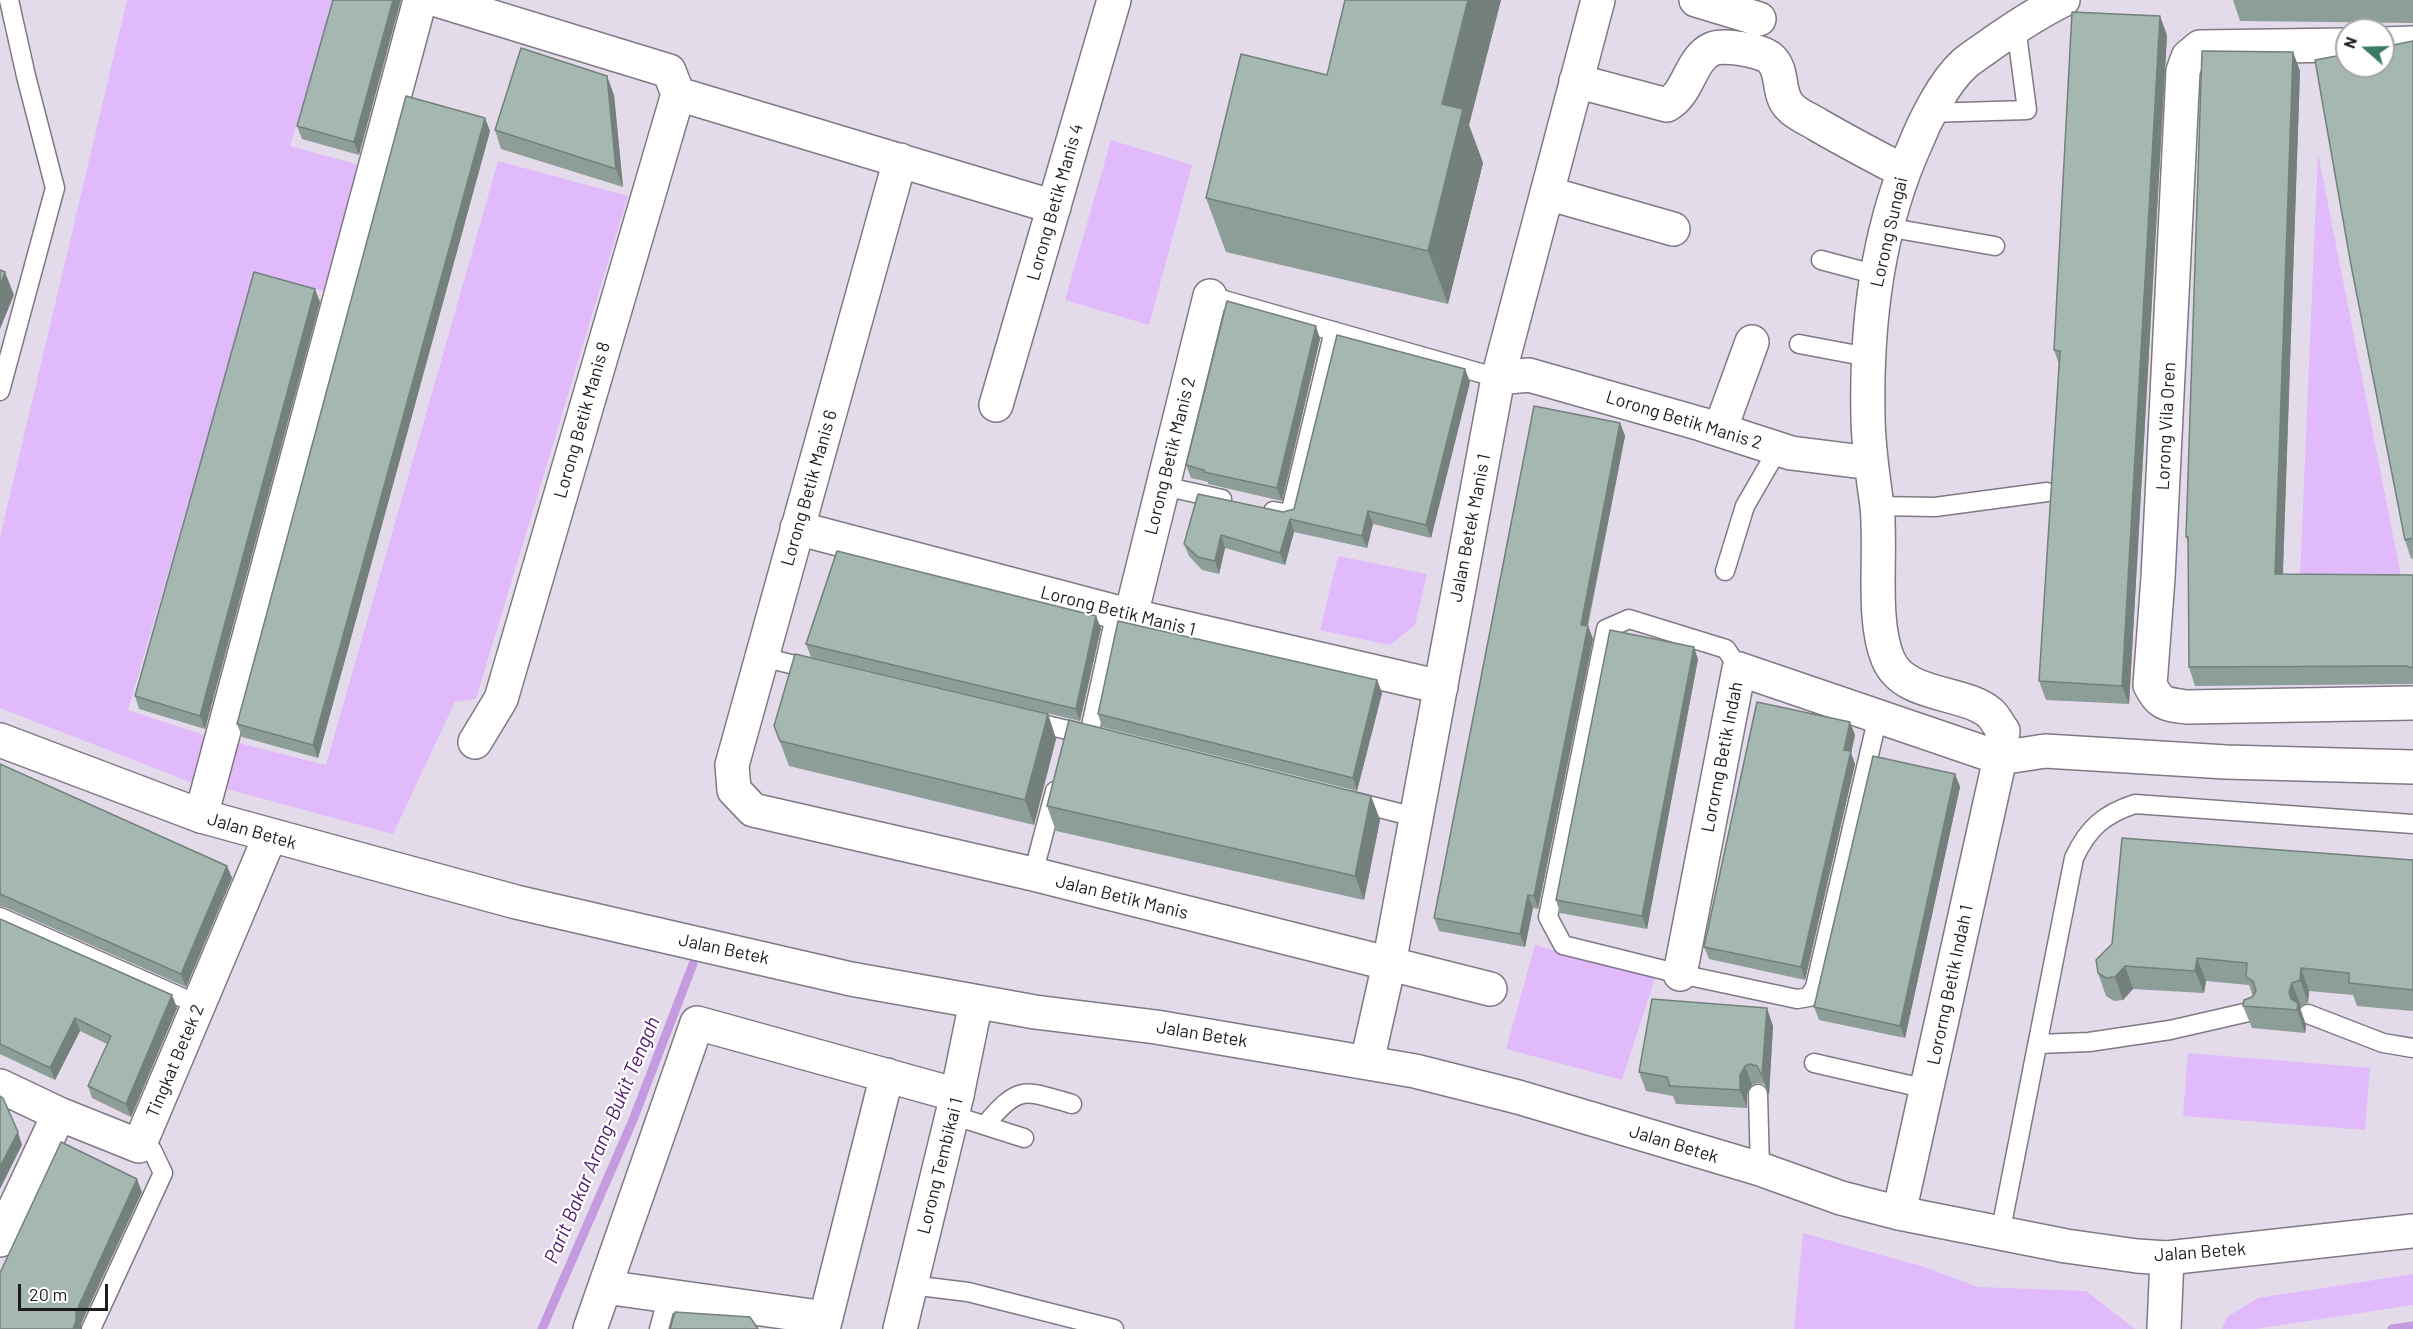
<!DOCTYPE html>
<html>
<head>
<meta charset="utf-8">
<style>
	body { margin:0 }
	#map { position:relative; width:2413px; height:1329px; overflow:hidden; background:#e4dbea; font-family:Barlow,sans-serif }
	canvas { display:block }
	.north { position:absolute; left:2335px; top:18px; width:60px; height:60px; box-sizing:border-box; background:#fff; border:2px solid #a5a4a6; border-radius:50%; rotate:290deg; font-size:16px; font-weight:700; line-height:24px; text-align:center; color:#1f1c21 }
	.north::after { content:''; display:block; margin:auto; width:21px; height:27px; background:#3b7a67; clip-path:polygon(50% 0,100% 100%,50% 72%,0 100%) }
	.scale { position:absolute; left:18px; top:1284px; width:90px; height:27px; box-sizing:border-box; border:3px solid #1f1c21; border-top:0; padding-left:8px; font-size:18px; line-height:21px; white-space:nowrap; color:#1f1c21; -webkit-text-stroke:4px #fff; paint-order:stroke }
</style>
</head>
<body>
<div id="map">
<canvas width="2413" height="1329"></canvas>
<div class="north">N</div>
<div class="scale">20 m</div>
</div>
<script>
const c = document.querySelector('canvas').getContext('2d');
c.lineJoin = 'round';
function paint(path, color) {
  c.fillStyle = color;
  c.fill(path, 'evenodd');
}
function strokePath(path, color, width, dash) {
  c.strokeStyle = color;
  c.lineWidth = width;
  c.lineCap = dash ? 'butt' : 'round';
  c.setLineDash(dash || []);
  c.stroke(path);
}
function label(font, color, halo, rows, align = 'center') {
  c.font = font + ' Barlow,sans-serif';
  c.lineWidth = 4.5;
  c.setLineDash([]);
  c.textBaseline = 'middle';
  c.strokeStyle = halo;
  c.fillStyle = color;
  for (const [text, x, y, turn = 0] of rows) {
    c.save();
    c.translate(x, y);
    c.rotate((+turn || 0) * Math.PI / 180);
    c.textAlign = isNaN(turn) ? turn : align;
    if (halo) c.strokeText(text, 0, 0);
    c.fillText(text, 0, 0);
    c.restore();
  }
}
paint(new Path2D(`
	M127 0H333L290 146 367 167 334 293 255 275 128 710 213 738 198 785 0 708V537Z
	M1111 140 1192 165 1149 325 1065 300Z
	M2318 153 2401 576H2300Z
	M498 161 628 196 476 699 455 702 393 834 219 787 231 741 326 765Z
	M1338 556 1427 574 1415 625 1390 645 1320 630Z
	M1535 945 1655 978 1622 1080 1506 1049Z
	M2188 1053 2370 1068 2365 1130 2183 1116Z
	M1803 1233 1921 1266 1978 1287 2086 1291 2135 1329H1794Z
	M2413 1274V1305L2255 1329H2222L2227 1317 2258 1298Z`), '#e1bafc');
strokePath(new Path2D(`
	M542 1329 633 1120 693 964
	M2392 1329 2413 1326`), '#c49be1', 9);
const lane = new Path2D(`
	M1928 113 2027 110 2016 27
	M1886 227 1995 246
	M1821 260 1877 275
	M1210 296 1498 378
	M1799 344 1868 357
	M0 391 55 188 26 76 9 0
	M1163 486 1222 499
	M1877 506 1935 507 2047 492
	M1273 511 1290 514 1334 331
	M1725 571 1745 506 1778 449
	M762 657 815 670
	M1739 669 1726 649 1629 619 1606 629 1548 917 1563 945 1680 974 1797 999 1809 997 1815 987 1878 716
	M1029 721 1089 735
	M1089 735 1116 612
	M1352 801 1415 817
	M1033 874 1055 791
	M0 917 199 1005
	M2308 1014 2383 1043 2413 1048
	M2038 1044 2089 1042 2170 1030 2253 1011
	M1814 1063 1927 1089
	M1758 1094 1760 1169
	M952 1115 1024 1138
	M985 1125C1020 1084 1023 1090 1072 1104
	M2000 1234 2074 858C2088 828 2104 814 2135 804L2413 824
	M911 1285 968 1292 1114 1329
	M91 1329 163 1173 152 1150 139 1146
	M659 1329 668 1296`);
const street = new Path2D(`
	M437 0 669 71 678 94
	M1696 0 1759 19
	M2383 44 2413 43
	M2347 45 2200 47 2188 57 2183 71 2158 578 2150 685C2160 705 2166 704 2187 707L2413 703
	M1576 81 1667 105C1689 93 1690 59 1712 49 1723 44 1760 50 1770 58 1785 71 1776 93 1790 107 1797 115 1809 119 1818 125 1846 141 1874 156 1903 171
	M678 94 1054 207
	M900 160 732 765 734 790 753 810 1033 874 1490 989
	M1547 193 1673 229
	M1498 378 1529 375 1701 424 1791 453 1871 463
	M996 405 1114 0
	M1720 430 1752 342
	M797 528 1116 612 1441 687
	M1131 615 1210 296
	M475 742 501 699 678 94
	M201 816 420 0
	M1680 974 1739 669 2000 758 2045 751 2226 762 2413 767
	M1367 1062 1389 964 1498 378 1598 0
	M0 1086 59 1114 139 1146 270 836
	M1899 1213 2000 758 2003 731C1999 726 1995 717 1990 713 1963 690 1904 698 1888 659 1871 619 1882 551 1877 506 1873 476 1868 446 1868 416 1866 323 1877 230 1915 145 1925 120 1944 82 1964 64 1972 57 1982 51 1990 45 2014 28 2037 13 2063 0
	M0 1240 59 1114
	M605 1287 826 1318
	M590 1329 697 1023 957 1095
	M823 1329 887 1075
	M2164 1329 2167 1258`);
const secondary = new Path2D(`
	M0 740 201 816 516 902 851 979 1035 1012 1156 1027 1415 1071 1518 1097 1760 1169 1841 1198 1899 1213 2066 1246 2137 1256 2167 1258 2413 1231
	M900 1329 957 1095 976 1002`);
strokePath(lane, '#807885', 21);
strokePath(street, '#807885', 36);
strokePath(secondary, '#807885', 36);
strokePath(lane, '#fff', 18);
strokePath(street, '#fff', 33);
strokePath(secondary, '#fff', 33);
paint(new Path2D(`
	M333 0 359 155 302 139 297 126Z
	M1345 0H1501L1469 125 1483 163 1448 304 1226 252 1206 198 1327 75Z
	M2233 0H2413V23L2240 21Z
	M2167 35 2129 704 2046 700 2039 681 2059 364 2054 350Z
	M2413 41V558L2411 559 2405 540Z
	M2293 52 2300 71 2283 574 2413 575V684L2195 686 2189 667 2188 543 2186 537Z
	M614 95 623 187 501 149 495 130Z
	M490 131 318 758 242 737 237 724Z
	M320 302 205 729 139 709 135 696Z
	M1320 339 1282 501 1208 484V482L1191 478 1186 465Z
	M1465 369 1470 382 1431 538 1373 524 1367 548 1294 532 1285 565 1225 548 1219 574 1202 570 1189 556 1184 544 1294 509Z
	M1620 423 1625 436 1588 626 1593 639 1538 909 1533 908 1525 947 1439 931 1434 918Z
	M1101 628 1080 721 811 657 806 644Z
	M1698 659 1647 929 1560 913 1556 900Z
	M1377 680 1382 693 1357 791 1102 727 1098 714Z
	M1048 714 1056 739 1034 825 789 766 774 726Z
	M1855 735 1851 753 1855 764 1805 980 1709 959 1704 947Z
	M0 764 227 866 232 878 186 987 5 907 0 906Z
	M1955 774 1960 787 1905 1038 1819 1020 1814 1007Z
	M1371 796 1380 820 1364 900 1056 831 1047 806Z
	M2413 860V1011L2357 1006 2353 995 2309 991 2308 1003 2301 1006 2300 1008 2306 1025 2305 1033 2252 1028 2243 1006 2253 996 2249 985 2206 981 2204 993 2133 989 2123 1000 2114 1001 2106 996 2098 973Z
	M0 919 172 995 177 1008 131 1117 92 1098 88 1086 107 1044 80 1031 55 1080 0 1054Z
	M1773 1026 1769 1095 1764 1084 1757 1083 1752 1085 1747 1094V1108L1676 1104 1673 1096 1646 1091 1639 1072Z`), '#8d9d97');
paint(new Path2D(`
	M393 0H401L359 155 354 142Z
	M1468 0H1501L1469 125 1483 163 1448 304 1428 251 1442 104Z
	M2160 16 2167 35 2129 704 2122 686Z
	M2293 52 2300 71 2282 593 2275 574Z
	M607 76 614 95 623 187 616 169Z
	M485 118 490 131 318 758 313 745Z
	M5 272 14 295 0 329V285Z
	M315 289 320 302 205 729 200 716Z
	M1316 326 1320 339 1282 501 1277 488Z
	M1465 369 1470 382 1431 538 1426 525Z
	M1620 423 1625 436 1585 637 1581 625Z
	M1368 511 1373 524 1367 548 1362 536Z
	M1290 519 1294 532 1285 565 1280 553Z
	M1221 535 1225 548 1219 574 1215 561Z
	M1096 616 1101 628 1080 721 1076 709Z
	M1588 626 1593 639 1538 909 1534 896Z
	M1694 647 1698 659 1647 929 1642 916Z
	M1377 680 1382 693 1357 791 1353 778Z
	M1048 714 1056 739 1034 825 1025 800Z
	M1850 722 1855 735 1851 753 1855 764 1805 980 1801 967Z
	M1955 774 1960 787 1905 1038 1900 1026Z
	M1371 796 1380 820 1364 900 1355 876Z
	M227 866 232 878 186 987 181 974Z
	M1528 895 1533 908 1525 947 1520 934Z
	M2197 958 2206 981 2204 993 2195 971Z
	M2125 966 2133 989 2123 1000 2115 977Z
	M2301 968 2309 991 2308 1003 2300 980Z
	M2292 983 2301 1006 2300 1008 2306 1025 2305 1033 2297 1010 2289 992Z
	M172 995 177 1008 131 1117 126 1104Z
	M1767 1008 1773 1026 1769 1095 1762 1076Z
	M75 1018 80 1031 55 1080 50 1068Z
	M1745 1066 1752 1085 1747 1094V1108L1740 1090V1075Z
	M18 1132 22 1145 0 1189V1167Z
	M137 1179 142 1192 81 1324V1329H73L76 1312Z`), '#73807b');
const building = new Path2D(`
	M333 0H393L354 142 297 126Z
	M1345 0H1468L1442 104 1463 109 1428 251 1206 198 1241 54 1327 75Z
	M2072 12 2160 16 2122 686 2039 681 2060 351 2054 350Z
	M2413 41V538L2405 540 2351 265 2315 60 2347 54V66H2383V47Z
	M521 48 607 76 616 169 495 130Z
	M2202 51 2293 52 2275 574 2413 575V668L2406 666 2189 667 2188 537H2186Z
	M406 96 485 118 313 745 237 724Z
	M0 270 5 272 0 285Z
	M254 272 315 289 200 716 135 696Z
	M1227 301 1316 326 1277 488 1204 472V470L1186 465Z
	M1337 335 1465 369 1426 525 1368 511 1362 536 1290 519 1280 553 1221 535 1215 561 1198 557 1184 544 1198 494 1283 512 1294 509Z
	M1534 406 1620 423 1581 625 1588 626 1534 896 1528 895 1520 934 1434 918Z
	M837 551 1096 616 1076 709 806 644Z
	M1118 621 1377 680 1353 778 1098 714Z
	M1610 630 1694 647 1642 916 1556 900Z
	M795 654 1048 714 1025 800 780 741 774 726Z
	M1757 702 1850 722 1844 750 1851 751 1801 967 1704 947Z
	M1069 720 1371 796 1355 876 1047 806Z
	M1873 756 1955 774 1900 1026 1814 1007Z
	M0 764 227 866 181 974 0 894Z
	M2122 838 2413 860V990L2349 983V973L2301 968 2300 980 2292 983 2289 992 2291 999 2298 1003 2297 1010 2243 1006 2244 1000 2252 997 2256 991 2253 981 2246 977 2247 963 2197 958 2195 971 2125 966 2115 977 2106 978 2098 973 2096 960 2112 944Z
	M0 919 172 995 126 1104 88 1086 111 1036 75 1018 50 1068 0 1044Z
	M1652 999 1767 1008 1762 1076 1757 1066 1750 1064 1745 1066 1740 1075V1090L1670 1086 1667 1077 1639 1072Z
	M0 1096 3 1098 18 1132 0 1167Z
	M61 1142 137 1179 76 1312V1321L73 1329H0V1273Z
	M675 1312 750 1317 758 1329H670Z`);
paint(building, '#a4b7b0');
strokePath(building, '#73807b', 1.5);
label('18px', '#1f1c21', '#fff', [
	["Lorong Betik Manis 4",1055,202,-74],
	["Lorong Sungai",1889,232,-77],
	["Lorong Betik Manis 8",582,420,-74],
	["Lorong Betik Manis 2",1684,420,17],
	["Lorong Vila Oren",2166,426,-87],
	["Lorong Betik Manis 2",1170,456,-76],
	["Lorong Betik Manis 6",809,488,-74],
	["Jalan Betek Manis 1",1470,528,-79],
	["Lorong Betik Manis 1",1118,611,14],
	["Lororng Betik Indah",1722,757,-79],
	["Jalan Betek",252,831,16],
	["Jalan Betik Manis",1122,897,14],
	["Jalan Betek",724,949,12],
	["Lororng Betik Indah 1",1950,985,-78],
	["Jalan Betek",1202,1034,9],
	["Tingkat Betek 2",175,1061,-67],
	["Jalan Betek",1674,1144,17],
	["Lorong Tembikai 1",940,1166,-76],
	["Jalan Betek",2200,1252,-4]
]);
label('italic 20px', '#4d176a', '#fff', [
	["Parit Bakar Arang-Bukit Tengah",602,1140,-67]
]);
</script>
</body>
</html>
